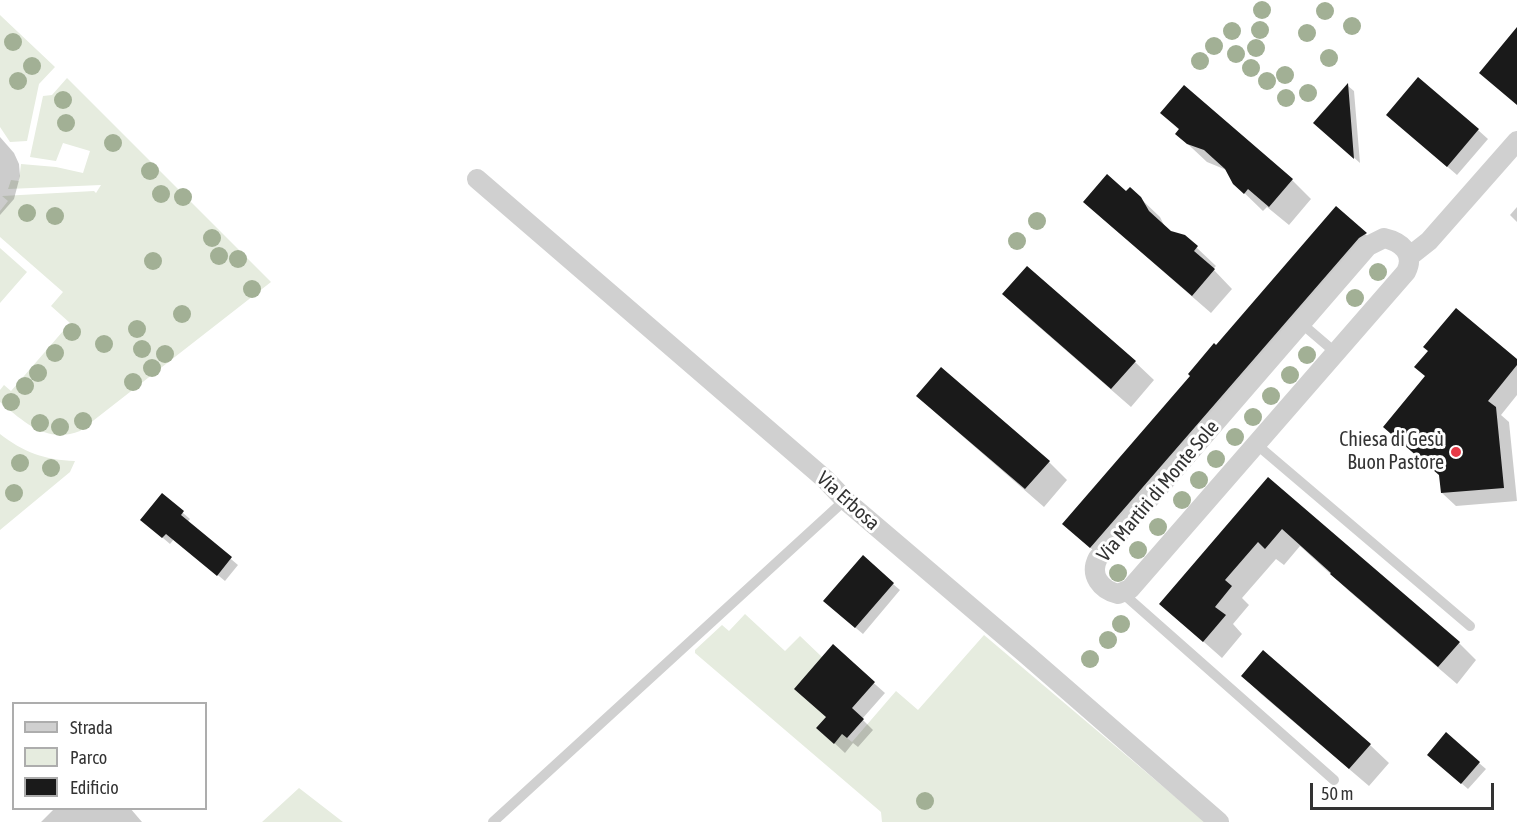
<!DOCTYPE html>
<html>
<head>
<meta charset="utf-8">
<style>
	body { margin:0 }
	#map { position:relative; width:1517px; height:822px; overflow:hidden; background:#fff; font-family:"Asap Condensed",sans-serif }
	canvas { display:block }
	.legend { position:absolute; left:12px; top:702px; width:195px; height:108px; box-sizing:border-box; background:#fff; border:2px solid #adadad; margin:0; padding:8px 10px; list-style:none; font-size:18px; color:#333 }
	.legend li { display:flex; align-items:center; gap:12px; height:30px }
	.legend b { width:30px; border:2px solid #adadad }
	.scale { position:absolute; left:1310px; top:783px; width:184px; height:27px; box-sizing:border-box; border:3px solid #333; border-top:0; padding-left:8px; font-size:18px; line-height:21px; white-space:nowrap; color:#333; -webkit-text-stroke:4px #fff; paint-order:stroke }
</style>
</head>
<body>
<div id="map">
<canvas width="1517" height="822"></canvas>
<ul class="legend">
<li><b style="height:8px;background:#d0d0d0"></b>Strada</li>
<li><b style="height:16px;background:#e6ecdf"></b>Parco</li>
<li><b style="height:16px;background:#1a1a1a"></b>Edificio</li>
</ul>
<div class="scale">50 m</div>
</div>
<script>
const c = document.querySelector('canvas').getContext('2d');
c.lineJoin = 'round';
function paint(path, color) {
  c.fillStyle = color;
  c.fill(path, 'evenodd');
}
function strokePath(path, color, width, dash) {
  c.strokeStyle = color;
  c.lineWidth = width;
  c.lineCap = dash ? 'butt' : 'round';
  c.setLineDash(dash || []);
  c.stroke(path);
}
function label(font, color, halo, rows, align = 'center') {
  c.font = font + ' "Asap Condensed",sans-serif';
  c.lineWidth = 6;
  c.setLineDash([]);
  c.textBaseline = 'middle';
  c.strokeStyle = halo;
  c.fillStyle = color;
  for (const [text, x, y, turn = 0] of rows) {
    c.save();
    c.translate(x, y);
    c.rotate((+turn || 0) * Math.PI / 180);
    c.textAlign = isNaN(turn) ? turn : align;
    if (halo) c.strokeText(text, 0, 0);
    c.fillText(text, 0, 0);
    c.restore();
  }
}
paint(new Path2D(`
	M0 15 55 67 39 84 27 141 10 142 0 127Z
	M67 78 271 282 80 431C47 444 24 422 0 402V390L4 385 11 391 70 323 51 306 63 292 0 237V211L8 201 2 196 94 191 96 193 101 185 8 189 11 180 19 181 21 164 56 167 83 173 90 151 63 143 56 161 30 157 43 96 52 95Z
	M0 248 27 272 0 303Z
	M0 434C23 452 45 460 75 461L70 472 0 530Z
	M745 614 785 651 800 636 822 657 826 717 816 728 834 743 842 734 852 742 896 691 918 710 984 635 1205 822H882L881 812 695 653V650L722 625 729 631Z
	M299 788 343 822H262Z`), '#e6ecdf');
paint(new Path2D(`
	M1348 86 1354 91 1360 163 1322 129Z
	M1184 87 1292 180 1311 199 1289 225 1267 207 1263 211 1234 183 1229 172 1224 169 1207 162 1177 134 1180 131 1162 112Z
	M1388 115 1478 130 1488 139 1457 175Z
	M0 137 14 153 19 164 20 176 14 199 0 215Z
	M1126 193 1140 198 1160 217 1165 227 1171 232 1184 236 1197 248 1216 266 1213 269 1232 289 1211 313 1104 220 1085 202Z
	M1517 207V222L1510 215Z
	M1337 208 1377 245 1103 559 1076 535 1216 347Z
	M1027 268 1135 362 1154 380 1131 407 1023 313 1004 294Z
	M1517 361V395L1501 415 1509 422 1517 501 1456 506 1442 493 1441 476 1399 440Z
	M918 395 1049 462 1067 480 1044 507 937 414Z
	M1268 480 1459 643 1476 660 1457 684 1349 591 1300 546 1284 565 1276 559 1242 598 1249 605 1233 624 1242 634 1222 658 1161 604Z
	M162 495 190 519 187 522 238 565 225 581 174 539 170 544 149 526Z
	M893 584 900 590 863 634 832 608Z
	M833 647 885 693 862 719 873 730 858 747 853 743 845 753 829 738 828 717Z
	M1243 676 1370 745 1389 763 1369 786 1261 694Z
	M1436 761 1479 763 1486 769 1468 789Z
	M55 808H130L142 822H41Z`), '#0003');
paint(new Path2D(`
	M1517 27V105L1479 73Z
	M1418 77 1479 129 1447 167 1386 115Z
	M1348 83 1354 159 1313 123Z
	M1184 85 1293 179 1269 207 1248 189 1244 194 1233 184 1225 169 1204 150 1187 144 1175 134 1179 129 1160 113Z
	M1107 174 1126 191 1130 187 1141 197 1149 211 1171 231 1185 235 1198 246 1194 251 1215 269 1192 296 1083 202Z
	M1336 206 1367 233 1359 238 1090 548 1062 524 1190 376 1188 374 1214 343 1216 345Z
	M1027 266 1136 361 1111 389 1002 294Z
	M1456 308 1517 359V365L1488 401 1496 407 1504 488 1441 493 1439 475 1383 427 1425 376 1414 367 1428 351 1423 347Z
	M941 367 1050 461 1025 489 916 396Z
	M1268 477 1460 642 1438 667 1330 574 1331 573 1282 529 1265 549 1258 542 1225 580 1232 586 1215 607 1226 615 1203 642 1159 604Z
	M162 493 184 511 181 515 232 557 217 576 166 534 162 538 140 520Z
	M863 555 894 583 855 628 823 601Z
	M833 644 875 682 852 708 864 719 847 738 842 734 834 744 816 728 826 717 794 689Z
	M1263 650 1371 744 1349 769 1241 676Z
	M1446 732 1480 762 1461 784 1427 755Z`), '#1a1a1a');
strokePath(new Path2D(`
	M1301 323 1336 353
	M1256 444 1470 626
	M1125 593 1128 598 1334 780
	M493 822 845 500`), '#d0d0d0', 10);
strokePath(new Path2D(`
	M477 179 825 479 845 500 1027 655 1219 822
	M1384 238C1402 242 1415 254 1406 272L1130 589 1118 594C1101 590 1089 575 1098 558L1368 246Z
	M1410 256 1429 241 1517 141`), '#d0d0d0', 20);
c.fillStyle = '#a2b095';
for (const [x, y] of [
	[1262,10],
	[1325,11],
	[1352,26],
	[1260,30],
	[1232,31],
	[1307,33],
	[13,42],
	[1214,46],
	[1256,48],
	[1236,54],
	[1329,58],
	[1200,61],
	[32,66],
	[1251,68],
	[1285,75],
	[18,81],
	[1267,81],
	[1308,93],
	[1286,98],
	[63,100],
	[66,123],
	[113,143],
	[150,171],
	[161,194],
	[183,197],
	[27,213],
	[55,216],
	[1037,221],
	[212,238],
	[1017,241],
	[219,256],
	[238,259],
	[153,261],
	[1378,272],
	[252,289],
	[1355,298],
	[182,314],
	[137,329],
	[72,332],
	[104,344],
	[142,349],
	[55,353],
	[165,354],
	[1307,355],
	[152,368],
	[38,373],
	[1290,375],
	[133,382],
	[25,386],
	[1271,396],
	[11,402],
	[1253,417],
	[83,421],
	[40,423],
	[60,427],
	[1235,437],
	[1216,459],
	[20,463],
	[51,468],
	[1199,480],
	[14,493],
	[1182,500],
	[1158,527],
	[1138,550],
	[1118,573],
	[1121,624],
	[1108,640],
	[1090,659],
	[925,801]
]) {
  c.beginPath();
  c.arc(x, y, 9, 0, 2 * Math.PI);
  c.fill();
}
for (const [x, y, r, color] of [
	[1456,452,6,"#e63946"]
]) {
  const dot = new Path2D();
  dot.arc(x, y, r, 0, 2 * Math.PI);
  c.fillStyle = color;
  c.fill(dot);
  strokePath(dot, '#fff', 2);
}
label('20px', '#333', '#fff', [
	["Chiesa di Gesù",1444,440],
	["Buon Pastore",1444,463]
], 'right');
label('20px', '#333', '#fff', [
	["Via Martiri di Monte Sole",1158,491,-50],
	["Via Erbosa",848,501,42]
]);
</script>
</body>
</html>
